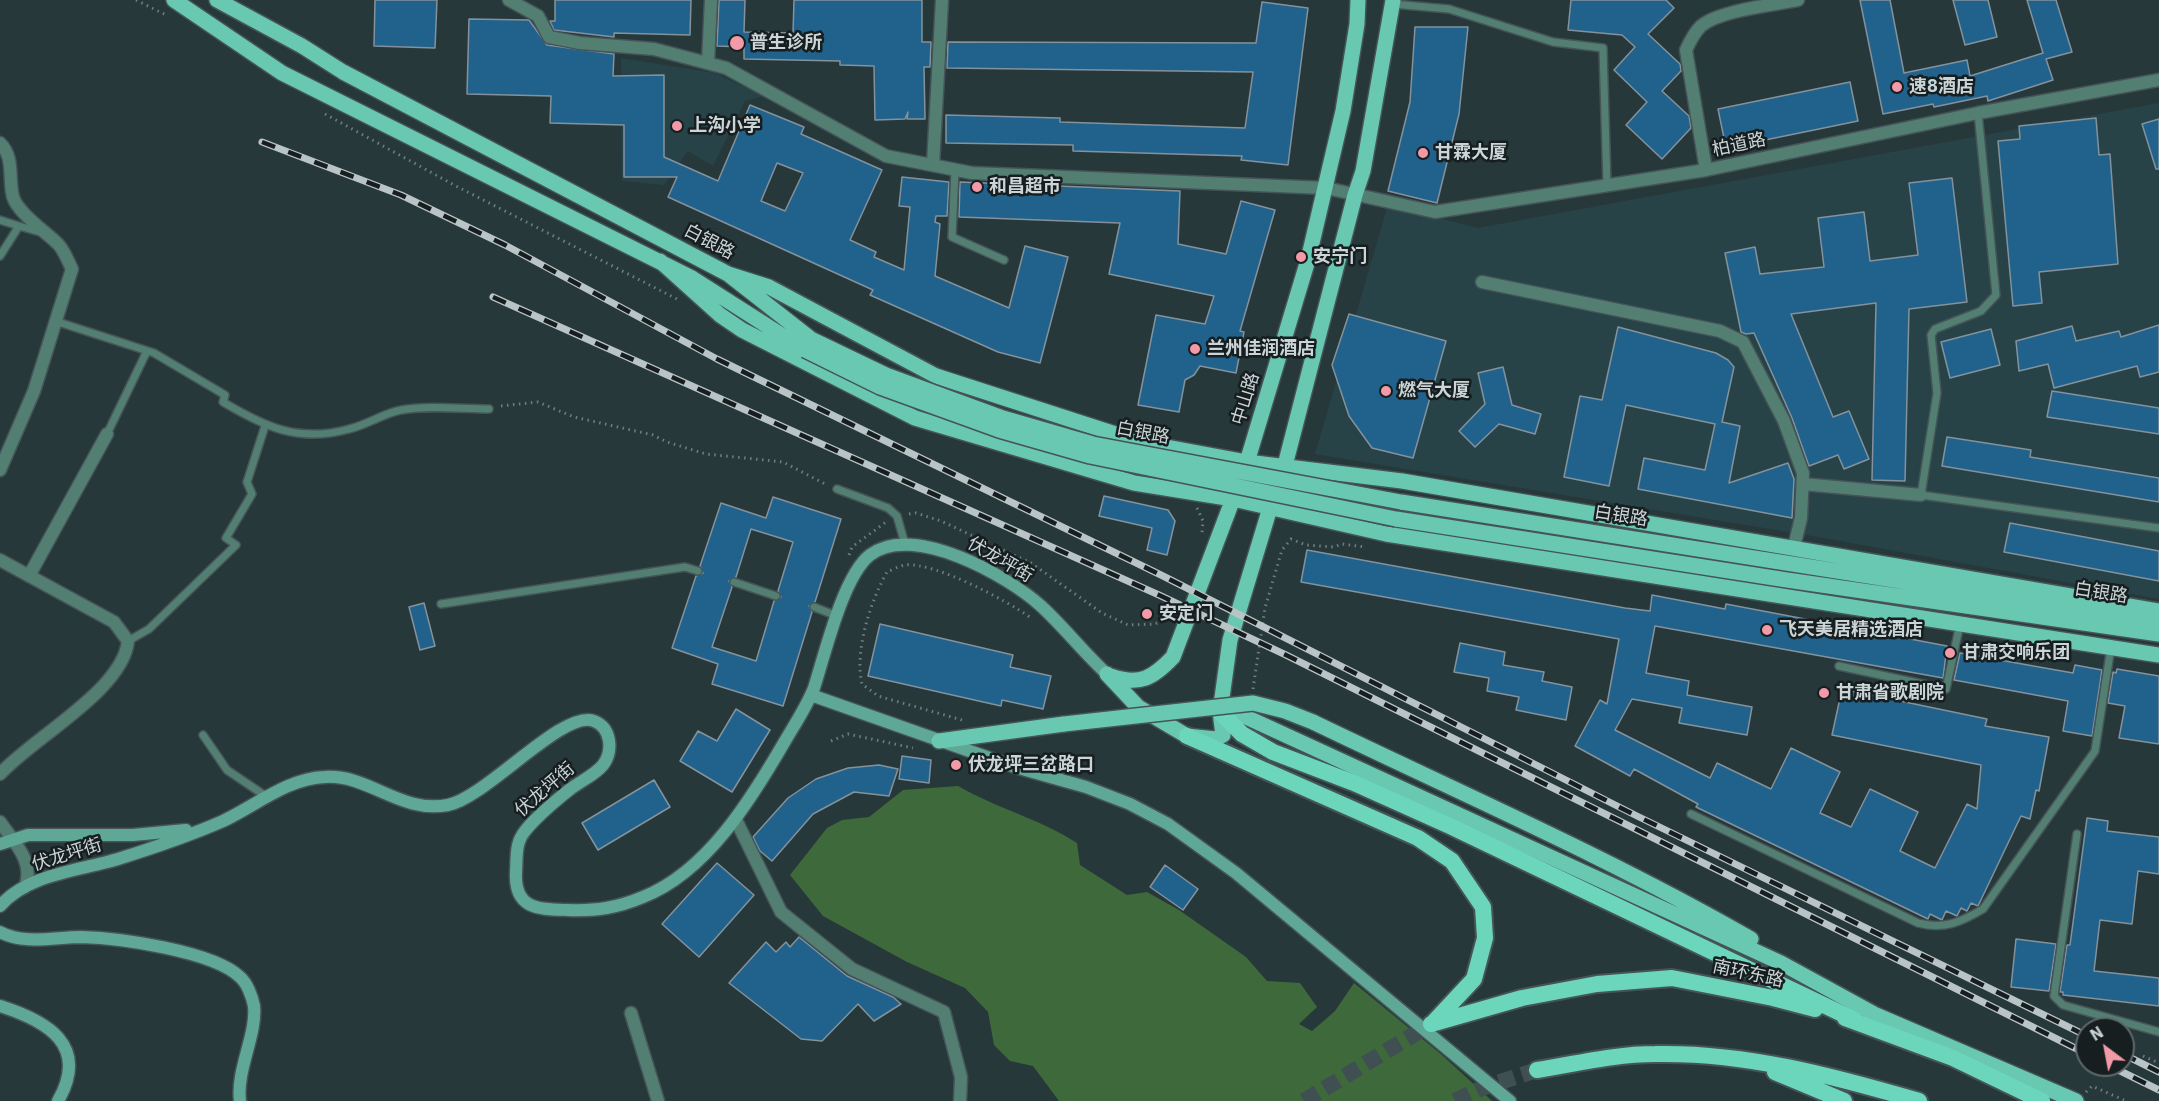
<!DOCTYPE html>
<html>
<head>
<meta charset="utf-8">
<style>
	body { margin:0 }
	#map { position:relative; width:2159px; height:1101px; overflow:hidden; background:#27383b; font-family:"IBM Plex Sans",sans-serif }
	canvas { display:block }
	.north { position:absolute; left:2075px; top:1017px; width:60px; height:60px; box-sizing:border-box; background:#161e1f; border:2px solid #5e6769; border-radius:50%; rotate:328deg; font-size:16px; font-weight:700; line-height:24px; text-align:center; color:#cbd5d7 }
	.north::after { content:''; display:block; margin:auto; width:21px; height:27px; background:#f39aa8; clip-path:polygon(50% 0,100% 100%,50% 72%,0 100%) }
</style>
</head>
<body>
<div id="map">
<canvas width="2159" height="1101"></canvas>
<div class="north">N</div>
</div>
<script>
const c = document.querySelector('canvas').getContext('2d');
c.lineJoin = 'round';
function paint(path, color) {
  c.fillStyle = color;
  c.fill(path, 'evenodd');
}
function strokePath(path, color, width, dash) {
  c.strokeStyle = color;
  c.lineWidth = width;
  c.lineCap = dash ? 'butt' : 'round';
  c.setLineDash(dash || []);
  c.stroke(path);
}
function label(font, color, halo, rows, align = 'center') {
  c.font = font + ' "IBM Plex Sans","Noto Sans SC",sans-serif';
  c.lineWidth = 5;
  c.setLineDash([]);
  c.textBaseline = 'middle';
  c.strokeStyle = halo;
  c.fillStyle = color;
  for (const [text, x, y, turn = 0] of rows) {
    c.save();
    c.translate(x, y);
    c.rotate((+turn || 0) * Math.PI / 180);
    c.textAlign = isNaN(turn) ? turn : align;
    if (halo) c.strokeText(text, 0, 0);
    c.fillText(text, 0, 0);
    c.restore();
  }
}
paint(new Path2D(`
	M621 58 714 73 764 96 745 101 713 166 688 151 664 185 622 181Z
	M2159 103V599L1807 535 1315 454 1388 205 1478 228Z`), '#284347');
paint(new Path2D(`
	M958 786C996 808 1040 819 1077 843L1080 865 1127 895 1147 892 1179 910 1246 957 1267 981 1300 983 1317 1007 1299 1024 1312 1031 1335 1011 1354 983 1442 1055 1492 1101H1059L1033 1066 1010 1061 994 1045 988 1012 965 988 907 962 823 916 790 875 827 828 842 820 869 817 903 790Z`), '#3e693b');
const building = new Path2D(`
	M375 0H437L435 48 374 46Z
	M555 0H691L690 35 614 33V37L554 30 550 21H555Z
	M719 0H745L744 32 793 33 794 0H922V42H931L930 67H924L925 119H907L908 112 905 119 875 120 874 66 840 65V61L744 59V47L717 46Z
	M1571 0H1666L1674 8 1648 34 1680 64 1681 71 1662 91 1689 116 1691 128 1662 159 1626 125 1647 102 1614 70 1635 47 1622 35 1568 30Z
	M1860 0H1890L1904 73 1967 60 1970 76 2043 53 2027 0H2056L2072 52 2046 59 2053 80 1988 101 1987 96 1934 107 1933 104 1883 114Z
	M1953 0H1988L1997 37 1965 45Z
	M1262 2 1308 8 1288 165 1241 160 1242 156 1073 151V145L946 143V115L1060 118V122L1245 128 1253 72 947 68 948 42 1256 43Z
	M469 19 529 20 547 45 614 54 613 76 664 75V157L718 181 750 105 804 127 801 134 882 170 850 240 876 252 874 257 904 270 910 207 899 206 902 177 949 182 947 216H936L935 222 940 224 935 276 1009 308 1025 246 1068 257 1040 363 998 352 870 295 873 290 668 197 677 177H624V125L550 123 551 96 467 94ZM777 163 803 173 785 211 761 201Z
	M1415 27H1468L1459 114 1437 203 1388 191 1410 102Z
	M1850 82 1858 121 1726 148 1718 109Z
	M2096 118 2099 155 2110 154 2118 264 2039 272 2042 303 2013 306 1998 141 2020 139 2019 126Z
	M2159 119V169H2156L2142 124Z
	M1952 178 1967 302 1909 309 1905 481 1872 480 1876 303 1791 314 1833 417 1849 411 1869 459 1844 469 1838 455 1809 466 1792 418 1754 333 1746 334 1741 332 1725 253 1755 247 1760 274 1824 267 1818 218 1864 212 1870 261 1918 255 1909 183Z
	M960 182 1180 191 1178 244 1226 254 1241 201 1275 210 1240 331 1244 332 1236 373 1200 366 1194 375 1185 380 1179 412 1138 405 1156 315 1205 324 1214 296 1109 274 1120 223 959 217Z
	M1349 314 1446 341 1413 458 1372 448 1349 416 1332 365Z
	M2159 325V372L2140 377 2137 366 2054 388 2048 364 2019 371 2016 341 2072 326 2076 341 2119 331 2121 337Z
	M1618 327 1716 353 1728 360 1734 367 1722 422 1740 426 1729 483 1788 463 1794 479 1792 518 1638 489 1644 458 1705 470 1715 424 1626 405 1609 486 1564 477 1580 396 1602 400Z
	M1991 329 2000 365 1950 378 1941 342Z
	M1503 367 1512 405 1541 414 1535 434 1499 424 1475 447 1459 431 1485 404 1478 373Z
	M2052 391 2159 408V434L2047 417Z
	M1947 437 2031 450 2030 457 2159 478V502L1942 466Z
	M1104 496 1168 510 1175 521 1167 555 1147 550 1152 528 1099 516Z
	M773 497 841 519 815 602 809 606 812 612 783 706 712 684 718 664 672 648 696 576 703 573 700 566 721 503 766 518ZM751 529 793 542 778 591 781 597 774 601 756 661 712 647 732 587 729 581 736 577Z
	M2010 523 2159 551V581L2004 552Z
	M1307 550 1625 608 1650 611 1652 595 1725 609 1726 604 1947 646 1943 678 1655 626 1646 673 1689 681 1687 695 1752 707 1747 735 1679 723 1682 708 1632 699 1615 730 1710 778 1717 763 1771 789 1791 748 1840 772 1820 813 1851 827 1870 789 1918 812 1900 851 1935 868 1967 804 1977 809 1981 765 1832 735 1842 689 1987 719 1985 726 2049 737 2039 791 2036 790 2030 819 2021 816 1978 906 1971 903 1967 911 1961 908 1957 916 1946 911 1942 920 1930 914 1928 919 1696 807 1698 804 1634 769 1630 776 1575 746 1600 700 1607 704 1619 639 1301 582Z
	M424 603 435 646 420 650 409 607Z
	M880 624 1013 655 1010 667 1051 676 1043 709 1002 700 1001 706 868 676Z
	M1460 643 1505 652 1503 665 1544 672 1542 681 1572 687 1566 720 1516 710 1519 697 1487 691 1489 678 1454 672Z
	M1960 653 2073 673 2075 665 2102 670 2092 736 2063 731 2068 701 1954 680Z
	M2117 669 2159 676V744L2119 738 2125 706 2108 703 2113 672 2116 673Z
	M736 709 770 730 732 792 680 761 698 731 717 741Z
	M902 756 931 760 929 783 899 779Z
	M879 765 898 769 889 796 854 792 813 814 772 861 760 851 753 837 788 798 816 779 848 768Z
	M654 780 670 807 598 850 582 823Z
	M2087 818 2108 821 2107 831 2159 837V874L2138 871 2132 924 2100 920 2094 971 2159 978V1006L2063 995V992H2060L2067 945H2070Z
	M717 863 754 895 699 957 662 924Z
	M1165 865 1198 889 1183 910 1150 887Z
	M799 937 847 976 893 997 901 1004 874 1021 858 1004 822 1041 801 1039 729 983 766 942 776 952 786 942 790 947Z
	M2016 939 2056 944 2049 991 2011 987Z`);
paint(building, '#20628b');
strokePath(building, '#84929c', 1.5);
strokePath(new Path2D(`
	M1304 1101 1431 1024
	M1455 1101 1482 1088 1537 1070`), '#405052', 16, [16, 8]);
const service = new Path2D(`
	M1393 4 1449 9 1553 42 1603 48 1607 185
	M1978 113 1996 295 1981 311 1935 329 1931 335 1937 393 1921 495 2159 528
	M955 170 952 237 1004 260
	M0 220 19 226
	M0 256 19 226 40 232
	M55 321 154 353 225 395 223 402C265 427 299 443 349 429 367 425 384 413 401 410 429 405 461 409 489 409
	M107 434 147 351
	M837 489 888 508 897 516 905 544
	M734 582 776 596
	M441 604 685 567 698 571
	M814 607 837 616
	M128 641 149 629 236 545 226 538 252 494 247 482 265 426
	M1839 666 1946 689 1960 624
	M203 735 227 770 267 797
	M1691 814 1918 923C1944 930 1961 922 1983 909L2095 751 2111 647
	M2077 834 2054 996 2063 1005 2159 1032`);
const minor = new Path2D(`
	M509 0 538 16 549 37 580 43 654 49 726 68 886 156 972 173 1326 188 1435 212 1706 170 1978 113 2159 80
	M708 63 711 0
	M0 143C15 158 8 178 13 197 18 213 46 232 58 244 64 250 68 261 72 269L34 391 0 470
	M933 165 942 0
	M1706 170 1686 50C1690 41 1694 33 1701 26 1720 10 1774 5 1798 0
	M1482 282 1720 331 1743 342 1784 421 1803 473 1801 518 1794 547
	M1803 484 1921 495
	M0 560 114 622 128 641C123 690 34 737 0 774
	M29 576 107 434
	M736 820 781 912 852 969 944 1012 961 1077 960 1101
	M0 822C14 842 35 862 25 887
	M631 1013 658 1101`);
const secondary = new Path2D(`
	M811 695 1015 767 1086 787 1130 804 1168 824 1236 873 1510 1101
	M0 844 28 835H133L186 830
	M0 906C28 874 78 871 118 859 153 848 189 836 223 821 255 806 288 778 325 777 369 774 400 814 448 805 487 797 563 709 594 721 612 728 613 752 603 765 595 775 579 782 569 790 554 802 536 817 525 831 515 843 517 857 516 872 514 910 539 909 568 910 596 911 617 908 643 897 707 872 752 798 785 741 795 724 807 706 814 688 825 654 843 576 870 555 913 522 1008 576 1041 606 1064 627 1084 653 1107 674
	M0 932C24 945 55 937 81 937 119 938 213 951 240 977 247 983 252 996 254 1006 257 1035 236 1070 240 1101
	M0 1006C47 1021 90 1045 58 1101`);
const primary = new Path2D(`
	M174 0 282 73 692 278 805 350
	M217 0 302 46 343 72 728 274 811 339
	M660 261 720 315 742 330 915 418 1134 483 1233 499 1386 534 2159 655
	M728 274 769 287 936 376 1140 442 1247 462 1402 481 2159 611
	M1283 473 1355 195 1363 171 1393 0
	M1401 502 2159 622
	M1396 519 1787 580 2159 634
	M1107 674 1138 707 1187 736 1216 739 1223 735 1220 712 1230 640 1273 498
	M1111 676C1140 686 1153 678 1173 657L1247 462 1308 260 1343 111 1357 24 1358 0
	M1220 712 1246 717 1781 963 1876 1015 2076 1101
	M1313 722C1460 793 1610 858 1751 939
	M939 741 1064 724`);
const trunk = new Path2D(`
	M1220 712 1242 734 1273 752 1354 783 1452 827 1855 1020
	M1187 736 1418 838 1452 861 1483 907 1485 938 1474 979 1432 1024
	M1845 1018 1953 1058 2042 1101
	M1431 1024 1522 998 1597 984 1672 978 1773 998 1815 1009
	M1537 1070C1575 1064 1616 1054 1655 1054 1745 1052 1833 1076 1919 1101
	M1775 1072 1844 1101`);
strokePath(service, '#455457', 10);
strokePath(minor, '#455457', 15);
strokePath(secondary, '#455457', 15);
strokePath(primary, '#455457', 18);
strokePath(trunk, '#455457', 20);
strokePath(new Path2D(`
	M136 0 166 15
	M325 114 454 185 677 299
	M501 406 538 402 574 417 653 435 667 442 706 454 783 462 827 485
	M1197 508 1203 521 1202 533
	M909 514 916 513 941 521 1031 563 1102 613 1128 625 1155 624 1171 615
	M849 555 852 547 886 522
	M1253 689 1265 608 1282 550 1291 539 1306 545 1334 547 1342 544 1365 547
	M962 720 878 696 862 684C854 651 871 600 887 572 892 570 899 566 905 565 935 562 1006 600 1031 618
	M831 741 848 734 913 748
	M2143 1056 2159 1063
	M2086 1092 2092 1086 2126 1101`), '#707e80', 3, [1.5, 4.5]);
strokePath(service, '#537f73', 7);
strokePath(minor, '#537f73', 12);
strokePath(secondary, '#60a896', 12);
strokePath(primary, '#69c8b1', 15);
strokePath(trunk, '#6cd6bd', 16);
const rail = new Path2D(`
	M262 142 401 195 505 245 717 359 1163 576 1635 815 2087 1036
	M493 297 1159 595 1286 655 2087 1054
	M2123 1054 2159 1072
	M2108 1065 2159 1090`);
strokePath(rail, '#b9c4c6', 7);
strokePath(rail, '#161e1f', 4.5, [14]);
const primaryBridge = new Path2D(`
	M811 339 886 375 1003 418 1093 444 1401 502
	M805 350 880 387 999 430 1090 456 1396 519
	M1064 724 1253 703 1285 711 1313 722`);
strokePath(primaryBridge, '#455457', 18, []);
strokePath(primaryBridge, '#69c8b1', 15);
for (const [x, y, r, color] of [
	[737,43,8,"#f39aa8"],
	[1897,87,6,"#f39aa8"],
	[677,126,6,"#f39aa8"],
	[1423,153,6,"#f39aa8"],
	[977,187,6,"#f39aa8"],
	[1301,257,6,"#f39aa8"],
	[1195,349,6,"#f39aa8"],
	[1386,391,6,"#f39aa8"],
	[1147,614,6,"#f39aa8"],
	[1767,630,6,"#f39aa8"],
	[1950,653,6,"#f39aa8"],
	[1824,693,6,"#f39aa8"],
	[956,765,6,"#f39aa8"]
]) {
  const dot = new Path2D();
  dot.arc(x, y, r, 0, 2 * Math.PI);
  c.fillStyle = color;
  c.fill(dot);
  strokePath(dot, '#161e1f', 2);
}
label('bold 18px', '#cbd5d7', '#161e1f', [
	["普生诊所",750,43],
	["速8酒店",1909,87],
	["上沟小学",689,126],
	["甘霖大厦",1435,153],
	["和昌超市",989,187],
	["安宁门",1313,257],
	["兰州佳润酒店",1207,349],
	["燃气大厦",1398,391],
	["安定门",1159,614],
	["飞天美居精选酒店",1779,630],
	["甘肃交响乐团",1962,653],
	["甘肃省歌剧院",1836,693],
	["伏龙坪三岔路口",968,765]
], 'left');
label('18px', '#cbd5d7', '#161e1f', [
	["柏道路",1739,145,-12],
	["白银路",709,242,28],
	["中山路",1246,399,-73],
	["白银路",1143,433,11],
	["白银路",1621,516,9],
	["伏龙坪街",1000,560,30],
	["白银路",2101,593,9],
	["伏龙坪街",545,790,-41],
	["伏龙坪街",67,855,-17],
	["南环东路",1748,974,12]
]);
</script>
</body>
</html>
